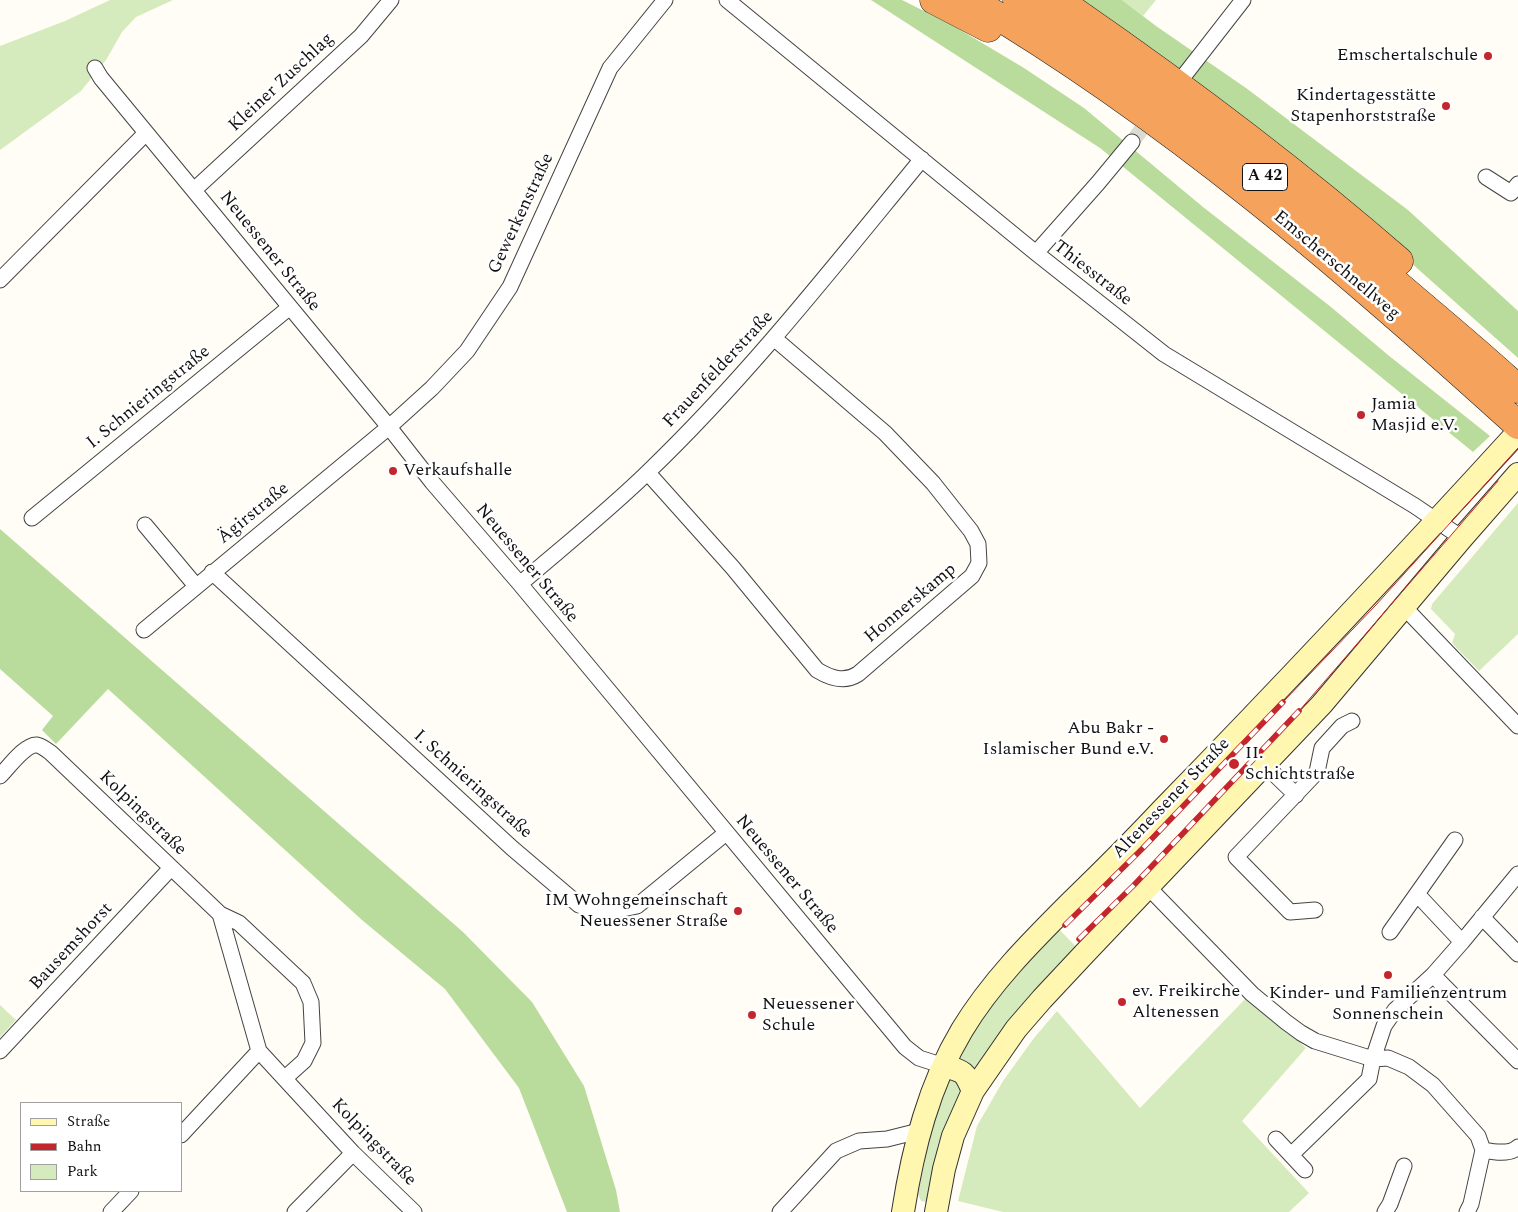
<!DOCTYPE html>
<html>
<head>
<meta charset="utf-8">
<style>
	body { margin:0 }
	#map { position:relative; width:1518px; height:1212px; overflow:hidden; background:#fffdf5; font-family:Spectral,serif }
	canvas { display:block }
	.legend { position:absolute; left:20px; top:1102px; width:162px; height:90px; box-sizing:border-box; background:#fff; border:1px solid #a0a0a0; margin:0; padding:6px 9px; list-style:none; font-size:15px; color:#111 }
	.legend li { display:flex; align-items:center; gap:10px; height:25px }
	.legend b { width:25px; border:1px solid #a0a0a0 }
</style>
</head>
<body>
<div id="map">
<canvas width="1518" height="1212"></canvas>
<ul class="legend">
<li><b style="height:6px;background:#fff6b0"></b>Straße</li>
<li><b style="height:6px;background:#c4262e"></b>Bahn</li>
<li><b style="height:14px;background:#d5ebbd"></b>Park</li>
</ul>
</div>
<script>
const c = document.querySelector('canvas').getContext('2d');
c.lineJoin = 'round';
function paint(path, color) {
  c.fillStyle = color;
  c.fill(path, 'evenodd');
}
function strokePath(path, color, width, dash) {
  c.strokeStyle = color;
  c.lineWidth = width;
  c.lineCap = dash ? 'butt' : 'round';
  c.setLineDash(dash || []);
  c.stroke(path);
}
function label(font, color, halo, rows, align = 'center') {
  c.font = font + ' Spectral,serif';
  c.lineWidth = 5;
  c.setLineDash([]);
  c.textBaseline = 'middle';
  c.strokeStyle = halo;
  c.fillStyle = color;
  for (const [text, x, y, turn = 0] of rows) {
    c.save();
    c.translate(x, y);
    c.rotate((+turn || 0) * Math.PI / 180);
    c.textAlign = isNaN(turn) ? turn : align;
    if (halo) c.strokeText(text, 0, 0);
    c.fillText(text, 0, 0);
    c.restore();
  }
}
paint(new Path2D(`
	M110 0H173L136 17 122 32 106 60 81 91 0 150V46L65 21Z
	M1122 0H1156L1143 16Z
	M1518 503V634L1479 671 1452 643 1455 634 1431 609 1432 604Z
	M1056 926 1078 949 977 1072 955 1059 971 1030Z
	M1248 996 1306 1048 1242 1121 1309 1193 1289 1212H1003L958 1201 977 1126 1003 1081 1034 1038 1057 1011 1140 1108Z
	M0 1005 16 1020 0 1037Z
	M951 1075 962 1086 938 1144 931 1196 926 1202 921 1201 918 1194 936 1106Z`), '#d5ebbd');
paint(new Path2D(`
	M871 0H902L952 25 1024 68 1084 108 1203 207 1331 307 1388 355 1490 436 1473 452 1100 148Z
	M1072 0H1122L1156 26 1246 88 1408 210 1518 311V358L1382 237Z
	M0 529 463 932 532 1002 584 1086 616 1190 620 1212H567L519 1088 445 989 362 920 108 689 56 744 42 730 53 716 0 669Z`), '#b9dc9c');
strokePath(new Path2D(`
	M1132 142 1154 113`), '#dbdad3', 15, [15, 8]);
const street = new Path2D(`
	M727 0 1036 253 1164 354 1415 506 1462 538
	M95 68 101 78 389 427 432 482 520 584 905 1047 919 1058 944 1066
	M1183 77 1243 0
	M1486 177 1511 193 1518 184
	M194 190 361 36 391 0
	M1036 253 1098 183 1132 142
	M0 280 146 133
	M648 473 733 568 817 670C830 678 844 683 858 674L972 576 979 563 978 544 971 531 933 483 885 433 775 339
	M32 518 290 307
	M145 525 196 586
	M212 572 512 848 579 905 604 913 637 906 726 833
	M520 584C563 547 608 511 648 472 748 376 834 266 922 159
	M1404 607 1518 726
	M144 630 389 427 432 388 467 351 510 287 610 68 665 0
	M1265 765 1296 795
	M0 776C8 768 25 744 37 745 42 746 47 750 51 753L220 914 259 1051 353 1153 414 1212
	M1148 887 1252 994 1286 1022 1301 1033 1315 1041 1373 1059 1388 1058 1409 1067 1433 1085 1478 1136 1483 1150
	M1417 894 1462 942
	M1315 910 1290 912 1236 857 1317 772 1322 748 1342 726 1352 721
	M220 914 239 923 303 983 311 1002 313 1043 304 1061 285 1078
	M1482 917 1518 954
	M1390 932 1455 840
	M1433 975 1518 1061
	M0 1051 171 868
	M181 1135 259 1051
	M1276 1139 1305 1170
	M1291 1155 1369 1079 1373 1059 1384 1026 1395 1010 1433 975 1462 942 1518 874
	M111 1212 131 1191
	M295 1212 353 1153
	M780 1212 836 1151 859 1141 887 1139 919 1131
	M1385 1212 1390 1204 1404 1166
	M1467 1212 1471 1204 1483 1150C1494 1152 1510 1155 1518 1147`);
const secondary = new Path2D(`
	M944 1066C965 1072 964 1071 973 1091
	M903 1212C913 1148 929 1085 962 1030 991 982 1031 942 1070 903 1102 872 1133 841 1163 809 1284 685 1402 559 1518 432
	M936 1212 944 1169 953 1136 973 1091 1016 1029 1042 999 1086 952 1322 704 1462 538 1518 474`);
const highway = new Path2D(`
	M934 0 988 28
	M971 0C1171 118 1347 270 1518 425
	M1017 0C1147 78 1268 174 1384 273 1429 312 1475 349 1518 389
	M1058 0C1176 81 1291 167 1399 261`);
strokePath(street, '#444', 17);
strokePath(secondary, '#333', 24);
strokePath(highway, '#222', 29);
strokePath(street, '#fff', 15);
strokePath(secondary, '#fff6b0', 22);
strokePath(highway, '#f5a25d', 28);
strokePath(new Path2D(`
	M1283 702 1375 606 1518 448
	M1299 711 1498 481`), '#c4262e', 1);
const rail = new Path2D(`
	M1065 925 1142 849 1283 702
	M1079 939 1134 885 1299 711`);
strokePath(rail, '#c4262e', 5.5);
strokePath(rail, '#fff', 4, [11]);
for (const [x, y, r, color] of [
	[1488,56,5,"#c4262e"],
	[1446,106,5,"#c4262e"],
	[1361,415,5,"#c4262e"],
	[393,471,5,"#c4262e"],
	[1164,739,5,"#c4262e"],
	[1234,764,6,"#c4262e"],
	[738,911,5,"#c4262e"],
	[1388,975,5,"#c4262e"],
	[1122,1002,5,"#c4262e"],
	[752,1015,5,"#c4262e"]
]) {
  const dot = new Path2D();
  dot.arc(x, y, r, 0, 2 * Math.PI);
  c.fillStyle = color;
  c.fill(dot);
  strokePath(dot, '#fff', 2);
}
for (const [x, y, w] of [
	[1265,177,45]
]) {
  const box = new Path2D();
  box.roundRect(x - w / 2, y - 13.5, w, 27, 4);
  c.fillStyle = '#fff';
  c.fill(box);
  strokePath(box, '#111', 1);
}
label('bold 16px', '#111', null, [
	["A 42",1265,177]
]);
label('18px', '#111', '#fff', [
	["Emschertalschule",1478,56,"right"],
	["Kindertagesstätte",1436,96,"right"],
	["Stapenhorststraße",1436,117,"right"],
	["Jamia",1371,405],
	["Masjid e.V.",1371,426],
	["Verkaufshalle",403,471],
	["Abu Bakr -",1154,729,"right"],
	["Islamischer Bund e.V.",1154,750,"right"],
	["II.",1245,754],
	["Schichtstraße",1245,775],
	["IM Wohngemeinschaft",728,901,"right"],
	["Neuessener Straße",728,922,"right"],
	["ev. Freikirche",1132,992],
	["Altenessen",1132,1013],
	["Kinder- und Familienzentrum",1388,994,"center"],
	["Sonnenschein",1388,1015,"center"],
	["Neuessener",762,1005],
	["Schule",762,1026]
], 'left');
label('18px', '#111', '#fff', [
	["Kleiner Zuschlag",282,83,-43],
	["Gewerkenstraße",522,214,-65],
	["Neuessener Straße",269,252,51],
	["Emscherschnellweg",1336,266,40],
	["Thiesstraße",1092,274,38],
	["Frauenfelderstraße",719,370,-47],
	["I. Schnieringstraße",149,398,-39],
	["Ägirstraße",254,514,-39],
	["Neuessener Straße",526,564,50],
	["Honnerskamp",911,604,-40],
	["I. Schnieringstraße",472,785,42],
	["Altenessener Straße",1172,799,-46],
	["Kolpingstraße",142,814,44],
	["Neuessener Straße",786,875,50],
	["Bausemshorst",72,947,-47],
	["Kolpingstraße",373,1143,46]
]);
</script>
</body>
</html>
